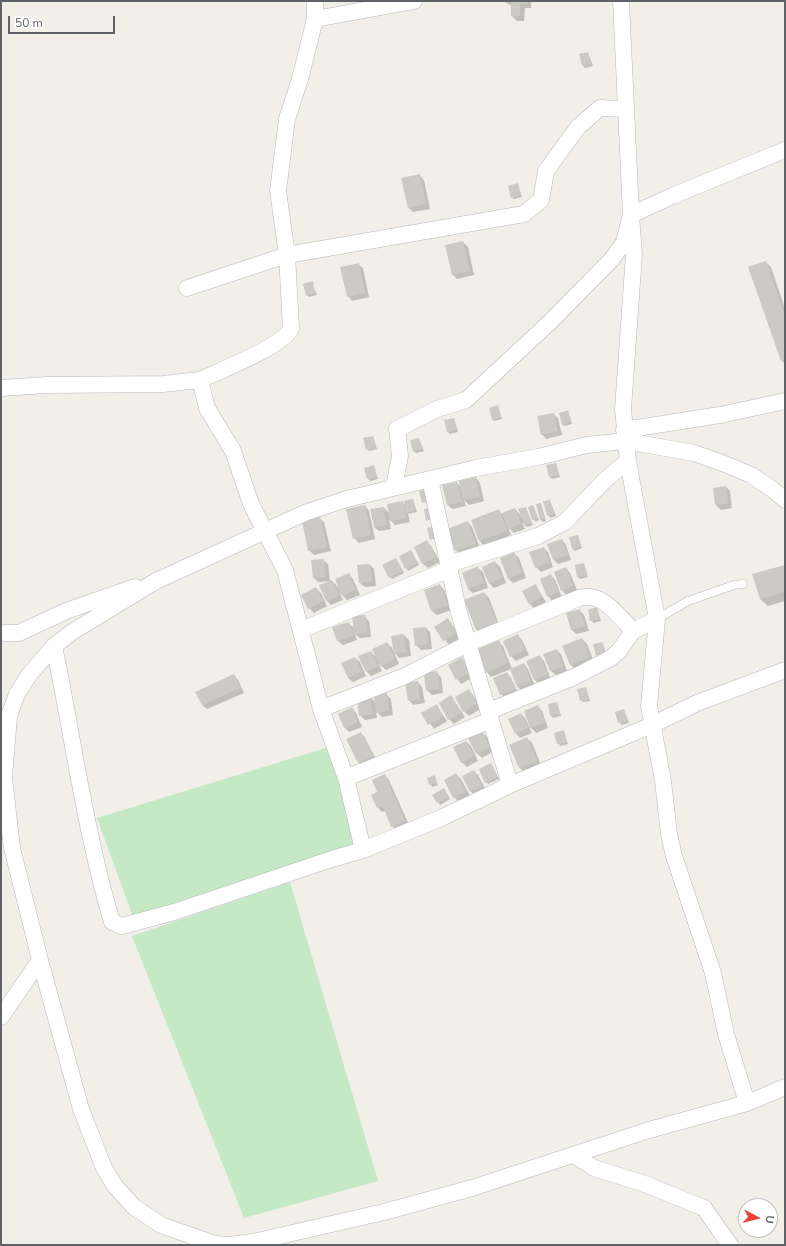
<!DOCTYPE html>
<html>
<head>
<meta charset="utf-8">
<style>
	body { margin:0 }
	#map { position:relative; width:786px; height:1246px; overflow:hidden; background:#f1efe8; font-family:"Nunito Sans",sans-serif }
	canvas { display:block }
	.frame { position:absolute; inset:0; border:2px solid #5f6368; pointer-events:none }
	.north { position:absolute; left:738px; top:1198px; width:40px; height:40px; box-sizing:border-box; background:#fff; border:1px solid #bfc1c3; border-radius:50%; rotate:97deg; font-size:11px; font-weight:700; line-height:16px; text-align:center; color:#5f6368 }
	.north::after { content:''; display:block; margin:auto; width:14px; height:18px; background:#ea4335; clip-path:polygon(50% 0,100% 100%,50% 72%,0 100%) }
	.scale { position:absolute; left:8px; top:16px; width:107px; height:18px; box-sizing:border-box; border:2px solid #5f6368; border-top:0; padding-left:5px; font-size:12px; line-height:14px; white-space:nowrap; color:#5f6368; -webkit-text-stroke:3px #fff; paint-order:stroke }
</style>
</head>
<body>
<div id="map">
<canvas width="786" height="1246"></canvas>
<div class="frame"></div>
<div class="north">U</div>
<div class="scale">50 m</div>
</div>
<script>
const c = document.querySelector('canvas').getContext('2d');
c.lineJoin = 'round';
function paint(path, color) {
  c.fillStyle = color;
  c.fill(path, 'evenodd');
}
function strokePath(path, color, width, dash) {
  c.strokeStyle = color;
  c.lineWidth = width;
  c.lineCap = dash ? 'butt' : 'round';
  c.setLineDash(dash || []);
  c.stroke(path);
}
paint(new Path2D(`
	M329 747 356 844 133 917 97 818Z
	M290 882 378 1181 244 1218 132 936Z`), '#c5e8c5');
paint(new Path2D(`
	M531 1V8H525L524 21H517L512 16V6L505 2Z
	M588 53 593 66 585 68 583 66Z
	M419 175 424 180 430 209 413 212 409 208Z
	M517 184 522 197 514 199 512 197Z
	M463 242 468 247 474 275 457 279 453 275Z
	M766 262 771 267 785 309V364L782 361Z
	M358 264 363 268 369 297 352 301 348 296Z
	M312 283 317 295 309 297 307 295Z
	M498 407 502 419 494 421 492 419Z
	M568 411 572 424 565 426 562 424Z
	M553 414 558 418 562 435 546 439 542 434Z
	M454 419 458 432 450 434 448 432Z
	M373 437 377 449 369 451 367 449Z
	M419 439 424 451 416 453 414 451Z
	M556 464 560 477 552 479 550 477Z
	M373 466 378 479 370 481 368 479Z
	M476 478 480 483 484 501 469 505 464 500 466 506 452 509 448 505 457 483 462 488Z
	M726 487 730 491 732 508 721 510 716 505 714 488Z
	M413 500 417 512 408 514 410 522 395 525 389 519 391 529 379 531 374 527 384 508 389 513 402 502 406 506Z
	M550 501 556 516 550 518 545 502Z
	M541 504 546 521 543 522 541 520Z
	M365 506 369 511 375 539 359 543 354 538Z
	M533 506 539 520 535 522 529 507Z
	M525 508 533 525 527 527 522 522 525 529 514 533 508 527 511 535 484 546 480 541 472 520 498 510 502 514 515 509 522 517Z
	M319 518 324 522 331 551 314 555 309 550Z
	M468 522 472 527 480 548 460 555 456 550Z
	M578 536 582 548 575 551 573 549Z
	M562 540 566 545 571 560 558 564 554 560Z
	M427 542 431 546 440 562 428 568 423 564 415 548Z
	M543 548 548 552 553 567 541 572 536 567Z
	M411 551 419 565 408 571 400 556Z
	M514 553 519 558 526 578 513 583 508 578Z
	M323 560 328 564 330 581 318 582 314 578Z
	M397 561 404 573 392 579 390 577Z
	M495 562 500 567 506 583 494 588 489 583Z
	M584 564 588 577 580 579 578 577Z
	M370 565 374 569 376 586 365 587 360 583Z
	M785 566V601L768 606 760 599Z
	M478 568 483 572 488 588 473 593 468 589Z
	M566 568 570 573 577 590 566 595 562 590Z
	M349 574 353 579 360 595 347 600 339 592 343 600 331 605 327 601 321 586 332 581 340 589Z
	M551 575 555 580 562 597 552 601 548 596Z
	M440 585 444 590 452 610 437 615 432 611Z
	M535 585 546 602 534 608 529 603Z
	M316 589 321 593 327 606 314 613 309 608Z
	M484 593 489 598 500 627 481 635 477 630 465 601Z
	M597 608 601 621 593 623 589 610Z
	M580 611 584 615 589 631 576 634 572 630 567 614Z
	M364 616 369 621 371 637 360 638 355 634 357 640 343 645 338 641 334 628 348 623 355 629Z
	M447 619 461 637 449 645 436 627Z
	M426 628 430 632 432 649 421 650 416 645Z
	M404 635 409 640 411 656 399 658 395 653Z
	M518 635 522 640 529 655 516 661 511 656 504 642Z
	M582 639 587 644 594 662 575 669 570 664Z
	M498 641 503 646 512 669 524 664 528 669 535 686 523 692 518 687 511 669 491 677 487 672Z
	M387 643 392 648 399 664 386 670 378 663 382 671 371 676 366 671 371 652 378 659Z
	M556 650 561 654 567 671 556 675 551 671 545 654Z
	M540 657 544 661 551 680 539 684 535 680 528 662Z
	M355 658 360 662 366 676 353 682 348 678Z
	M461 659 474 677 461 684 449 666Z
	M436 672 441 677 443 693 432 695 427 690Z
	M507 673 511 678 518 693 506 699 501 694Z
	M234 675 238 680 244 693 207 709 202 705Z
	M418 682 422 687 425 703 413 705 409 700Z
	M586 688 590 701 583 702 581 700Z
	M469 690 482 708 469 716 464 711Z
	M386 694 391 699 393 715 382 717 376 711 377 718 365 720 360 715 370 697 376 703Z
	M451 696 465 717 454 724 449 719Z
	M557 703 561 716 553 718 551 716Z
	M436 705 447 721 434 729 423 713Z
	M538 707 542 711 548 728 536 733 530 727Z
	M352 708 356 713 362 727 349 732 345 728 339 714Z
	M624 710 629 723 621 725 616 712Z
	M521 714 525 718 532 733 520 738 516 734Z
	M482 732 487 737 494 751 482 758 477 753 470 739Z
	M563 732 568 744 560 746 555 733Z
	M361 733 365 738 377 761 363 767 359 763 348 740Z
	M527 738 532 743 541 765 524 772 520 768Z
	M466 742 471 746 478 761 467 767 462 762Z
	M491 764 499 779 488 784 486 782Z
	M473 771 478 775 486 790 475 796 471 791Z
	M456 774 461 779 470 796 459 802 454 797 445 781Z
	M385 775 389 780 409 825 397 831 392 826 386 811 382 812 378 808V793Z
	M434 777 438 785 432 787 428 779Z
	M444 789 450 799 440 805 434 795Z`), '#0003');
paint(new Path2D(`
	M511 1H527V4H520V16H511Z
	M588 52 591 64 582 66 579 54Z
	M420 174 426 204 408 208 401 178Z
	M518 183 521 195 511 198 508 186Z
	M463 241 470 271 452 275 445 245Z
	M766 261 785 316V360L781 361 748 267Z
	M359 263 365 293 347 297 340 267Z
	M313 281 315 293 306 296 303 284Z
	M498 405 501 417 492 420 489 408Z
	M568 410 571 422 562 425 559 413Z
	M554 413 558 431 541 435 537 416Z
	M454 418 457 430 447 432 444 420Z
	M373 436 376 447 366 450 363 438Z
	M419 438 422 449 413 452 410 440Z
	M556 463 559 475 549 477 546 465Z
	M374 465 377 477 367 479 364 468Z
	M476 477 480 497 463 500 459 481Z
	M457 482 462 502 447 505 442 485Z
	M726 486 728 504 715 505 713 488Z
	M428 489 431 501 422 503 419 491Z
	M413 499 416 510 406 513 404 501Z
	M550 500 554 514 547 516 543 501Z
	M403 501 406 518 390 521 387 504Z
	M541 503 545 519 540 520 536 504Z
	M365 505 371 535 353 539 346 509Z
	M533 505 538 518 532 520 528 507Z
	M384 507 387 525 374 527 370 509Z
	M433 507 436 518 426 521 424 509Z
	M526 507 532 523 525 525 518 509Z
	M515 508 521 524 508 529 502 513Z
	M499 509 507 531 479 541 471 520Z
	M320 517 327 547 308 551 302 521Z
	M468 521 476 544 455 551 447 529Z
	M437 525 440 537 430 540 427 528Z
	M578 535 581 547 572 549 569 537Z
	M562 539 568 555 553 560 547 544Z
	M427 540 436 557 422 564 414 547Z
	M544 547 550 562 535 568 529 552Z
	M411 550 418 563 405 569 399 556Z
	M514 552 522 573 508 579 500 558Z
	M396 558 403 571 389 578 382 565Z
	M324 559 326 577 313 578 311 560Z
	M495 561 502 578 489 584 482 567Z
	M584 563 587 575 577 577 575 565Z
	M370 564 372 581 359 583 357 565Z
	M785 565V592L760 599 752 574Z
	M478 566 484 583 468 589 462 573Z
	M566 567 573 586 561 591 554 572Z
	M349 573 356 590 342 596 335 579Z
	M551 574 558 592 547 597 540 579Z
	M332 580 339 596 326 601 319 585Z
	M440 584 448 605 431 611 424 590Z
	M536 584 542 597 529 604 522 591Z
	M316 587 323 601 308 609 301 595Z
	M484 592 497 622 476 630 464 600Z
	M597 607 600 619 590 621 588 610Z
	M580 609 585 626 571 630 566 613Z
	M365 615 367 633 354 634 352 616Z
	M448 618 457 632 443 641 434 627Z
	M349 622 353 636 337 641 332 627Z
	M426 627 428 644 415 646 413 628Z
	M404 634 406 652 394 654 391 636Z
	M518 634 525 650 510 657 503 641Z
	M582 638 590 657 570 665 562 646Z
	M499 640 508 663 486 673 477 649Z
	M387 642 395 659 380 666 372 649Z
	M603 642 606 654 596 656 593 644Z
	M557 649 563 666 550 671 543 654Z
	M371 651 378 666 366 672 358 656Z
	M540 655 548 675 534 680 526 661Z
	M355 657 362 672 348 678 341 663Z
	M462 657 470 672 456 680 448 665Z
	M524 663 531 682 517 687 510 669Z
	M437 671 439 689 426 691 424 673Z
	M507 672 515 689 500 695 493 678Z
	M234 674 240 688 202 705 195 692Z
	M418 681 420 699 408 701 405 683Z
	M586 687 589 699 580 701 577 689Z
	M469 689 478 703 463 712 455 697Z
	M387 693 389 711 376 713 374 695Z
	M451 695 461 713 448 720 439 703Z
	M370 696 373 714 359 716 357 698Z
	M557 702 560 714 550 716 548 704Z
	M437 704 443 717 428 725 421 713Z
	M538 705 545 723 530 728 524 711Z
	M352 707 358 722 344 728 338 714Z
	M624 709 627 721 618 723 615 712Z
	M521 713 528 728 515 734 508 719Z
	M564 730 567 742 557 744 554 733Z
	M482 731 490 747 476 754 468 738Z
	M361 732 373 756 358 763 346 739Z
	M527 737 537 761 519 768 509 745Z
	M466 741 474 756 461 763 453 747Z
	M491 763 498 777 485 783 479 769Z
	M474 770 482 786 470 792 462 776Z
	M456 773 466 791 453 798 444 780Z
	M385 774 405 821 391 827 383 806 377 808 371 795 377 792 372 780Z
	M435 775 437 783 429 785 427 778Z
	M444 788 449 797 437 803 432 795Z`), '#cccac5');
const lane = new Path2D(`
	M657 619 688 601 734 585 743 584`);
const street = new Path2D(`
	M315 1V19L300 79 287 119 278 191 287 255 291 329C283 346 219 371 200 380L207 408 233 451 251 504 285 570 321 709 346 778 363 850
	M621 1 631 215 634 254 623 409 628 461 657 619 649 706 663 781 669 834 674 856 713 973 726 1034 747 1103
	M315 19 414 1
	M187 288 287 255 524 214 541 200 546 171 578 127 600 108 625 109
	M1 388 47 385 163 384 200 380
	M624 430 720 415 785 401
	M430 479 458 609 510 785
	M394 487 400 456 397 429 437 409 466 400 550 322 612 259 624 242 631 215 672 196 785 150
	M785 500 772 489 751 475 725 464 694 453 626 441 587 445 538 457 476 468 347 499 307 512 156 581 72 632 54 646 29 675 17 694 9 716 4 778 12 848 40 960 81 1109 104 1168 115 1186 134 1207 161 1225 215 1244 229 1245 253 1242 384 1212 472 1188 649 1130 747 1103 785 1087
	M449 564 538 536 565 522 605 480 628 461
	M301 630 450 569
	M1 633H19L66 611 135 587
	M54 646C73 738 85 831 112 922L122 926 174 912 332 859 363 850 441 818 510 785 652 725 697 703 785 670
	M321 709 405 676 469 643 579 598C602 591 619 616 633 631L657 619
	M489 711 574 677 611 658 619 651 633 631
	M346 778 491 720
	M1 1017 40 960
	M574 1155 594 1168 645 1184 704 1208 730 1245`);
strokePath(lane, '#b5b8bc', 9);
strokePath(street, '#b5b8bc', 17);
strokePath(lane, '#fff', 8);
strokePath(street, '#fff', 16);
</script>
</body>
</html>
